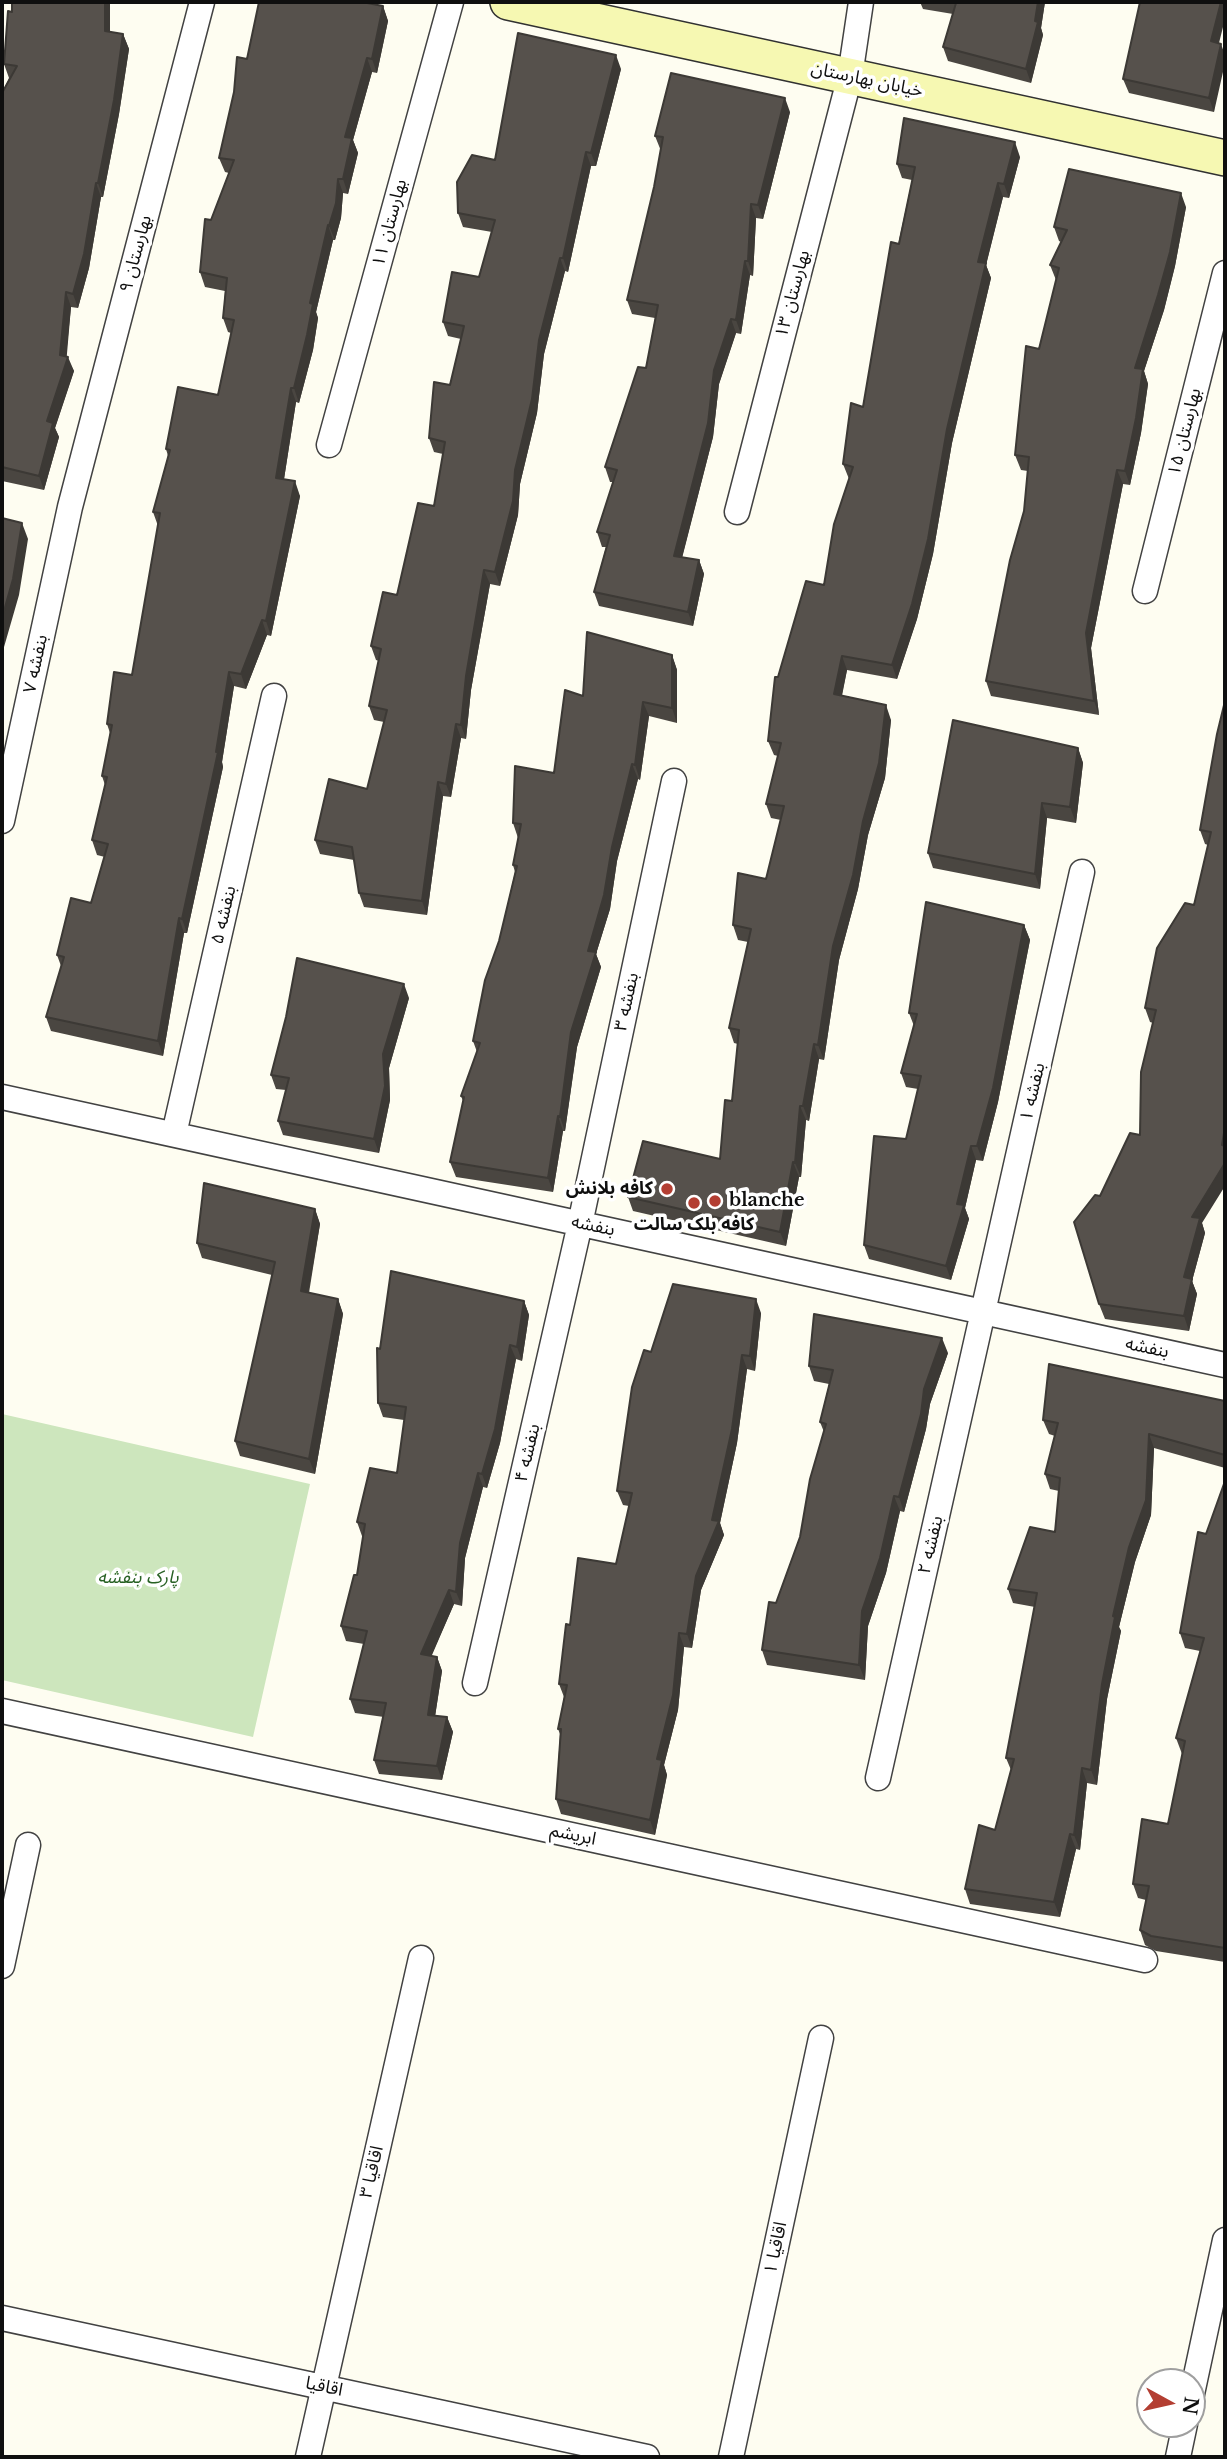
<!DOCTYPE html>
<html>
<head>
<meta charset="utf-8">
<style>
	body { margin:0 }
	#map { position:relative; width:1227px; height:2459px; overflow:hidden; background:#fefdf1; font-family:"Libre Baskerville",serif }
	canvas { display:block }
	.frame { position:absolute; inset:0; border:4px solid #0f0f0f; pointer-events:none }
	.north { position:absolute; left:1136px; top:2368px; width:70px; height:70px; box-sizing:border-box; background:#fff; border:2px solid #9f9f9f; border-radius:50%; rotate:98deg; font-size:19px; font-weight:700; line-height:28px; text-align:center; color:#0f0f0f }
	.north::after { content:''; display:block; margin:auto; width:24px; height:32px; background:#b33e32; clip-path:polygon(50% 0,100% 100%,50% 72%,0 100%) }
</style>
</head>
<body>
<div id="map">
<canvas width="1227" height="2459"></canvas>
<div class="frame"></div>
<div class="north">N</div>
</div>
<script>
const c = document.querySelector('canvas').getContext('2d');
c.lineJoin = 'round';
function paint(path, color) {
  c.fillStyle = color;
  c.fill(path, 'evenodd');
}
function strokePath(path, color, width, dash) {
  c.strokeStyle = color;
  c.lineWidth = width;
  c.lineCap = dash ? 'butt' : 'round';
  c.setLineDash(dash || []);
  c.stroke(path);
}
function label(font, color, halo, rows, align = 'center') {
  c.font = font + ' "Libre Baskerville","Noto Sans Arabic",serif';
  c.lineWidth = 7;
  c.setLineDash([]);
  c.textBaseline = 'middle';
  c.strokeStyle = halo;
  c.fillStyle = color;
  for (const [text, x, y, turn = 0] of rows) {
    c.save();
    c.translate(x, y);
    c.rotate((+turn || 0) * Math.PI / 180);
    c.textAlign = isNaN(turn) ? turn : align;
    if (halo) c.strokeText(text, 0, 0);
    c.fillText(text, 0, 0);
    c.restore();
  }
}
paint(new Path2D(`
	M2 1414 310 1484 253 1737 2 1680Z`), '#cde6bd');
const street = new Path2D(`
	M329 445 451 2
	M737 512 850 76 861 2
	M1145 591 1225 273
	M2 821 70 507 202 2
	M2 1097 1225 1365
	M174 1134 274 696
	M475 1683 580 1224 674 781
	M2 1711 1145 1960
	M878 1778 1082 872
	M2 1966 28 1845
	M2 2318 647 2457
	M1192 2394 1225 2240
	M308 2457 421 1958
	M731 2457 821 2038
	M1178 2457 1185 2424`);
const secondary = new Path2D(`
	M508 2 1225 158`);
strokePath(street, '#424242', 27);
strokePath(secondary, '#313131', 38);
strokePath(street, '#fff', 24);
strokePath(secondary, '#f6f8b2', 35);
paint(new Path2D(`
	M110 2V32L123 34 129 49 119 114 103 197H101L89 268 78 308 71 307 66 356 74 371 55 428 59 437 44 490 2 481V93L9 78 4 64 12 12Z
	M920 2H1045L1041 28 1043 35 1031 83 948 61 943 47 953 14 923 9Z
	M383 6 388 21 377 73 372 72 353 140 358 153 348 194 343 193 341 218 335 240H333L316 312 318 318 313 350 299 403 296 402 284 479 300 496 271 636 267 635 246 689 234 686 222 762 223 767 187 933H184L163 1056 51 1031 46 1017 61 966 57 955 91 903 105 857 97 855 92 840 105 785 102 776 110 733 107 724 132 675 158 526 153 512 168 456 166 449 218 395 231 333 228 332 223 318 225 291 205 287 200 272 211 220 229 173 225 172 219 158 247 59Z
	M1219 43 1214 112 1129 93 1123 79Z
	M621 69 596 166H591L568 272 565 271 544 354 537 413 520 484 518 515 500 586 490 584 471 690 466 739 461 738 451 797 443 796 427 915 364 907 359 893 354 860 320 854 315 840 367 789 384 722 374 720 369 706 379 661 376 660 371 646 397 595 434 506 443 454 434 452 429 438 450 385 461 339 448 336 443 322 479 277 492 232 463 227 458 213 495 160Z
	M790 112 763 219 756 218 753 276 750 275 741 334 736 333 719 384 713 437 682 557 699 560 704 574 693 626 599 606 594 592 606 547H602L597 532 613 482H610L605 467 646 368 655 318 632 314 627 300 654 187 661 151 655 136Z
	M1020 157 1009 198 1003 197 986 265 991 278 952 443 933 554 917 619 897 679 847 670 842 696 891 720 885 778 868 835 858 889 839 960 824 1060 819 1059 809 1121 806 1120 801 1177H799L786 1246 633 1211 628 1197 720 1159 732 1101 738 1044 734 1043 729 1028 748 942 738 940 733 925 766 879 781 820 771 818 766 804 778 756 774 755 768 741 778 677 824 585 849 479 843 464 863 407 912 180 902 178 897 164Z
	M1186 207 1175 266 1164 310 1144 371 1148 384 1141 433 1130 485 1123 484 1091 648 1099 715 991 696 986 681 1024 511 1028 471 1021 470 1015 455 1039 349 1056 280 1050 265 1061 242 1059 241 1054 227Z
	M672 655 677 670V723L649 716 640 780 638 779 617 861 610 909 596 954 601 967 577 1047 565 1131H563L553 1192 456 1177 450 1162 463 1101 461 1096 477 1052 473 1041 499 941 515 872 513 865 518 838 513 823 554 773 583 696Z
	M1217 734 1202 1223 1205 1233 1192 1281 1197 1294 1189 1331 1105 1319 1099 1304 1100 1196 1140 1135 1153 1023 1150 1022 1145 1008 1194 905 1208 845 1205 844 1200 830Z
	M1078 748 1083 763 1076 823 1047 818 1040 889 933 868 928 853Z
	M1024 925 1030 940 998 1102 983 1161 976 1160 965 1208 969 1219 951 1280 869 1259 864 1245 906 1139 918 1089 906 1087 901 1073 914 1026 909 1013Z
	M409 998 389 1068 390 1100 379 1153 283 1135 278 1121 286 1090 276 1089 271 1075Z
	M315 1209 320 1224 309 1293 338 1299 343 1314 315 1474 240 1456 235 1441 272 1275 202 1258 197 1243Z
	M524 1301 529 1315 522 1361 516 1359 500 1443 487 1488 483 1487 465 1558 462 1606 454 1604 431 1656 437 1657 442 1671 435 1716 447 1717 453 1732 442 1780 379 1774 374 1760 384 1717 355 1713 350 1699 364 1644 346 1641 341 1626 357 1575 363 1536H362L357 1522 397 1473 404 1420 383 1417 378 1403 380 1349Z
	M761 1313 755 1371 747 1369 737 1443 720 1523 724 1535 701 1590 692 1648 684 1647 678 1710 664 1765 667 1775 655 1835 561 1814 556 1799 560 1734 558 1729 564 1697 559 1684 570 1625 616 1564 629 1506 623 1505 617 1491 651 1352Z
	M948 1353 930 1404 926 1429 904 1512 900 1511 886 1573 868 1626 865 1680 767 1665 762 1650 776 1603 800 1537 824 1432 820 1422 829 1384 814 1381 809 1366Z
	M1225 1401V1468L1154 1448 1151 1515 1135 1562 1119 1627 1121 1631 1107 1699 1097 1785 1087 1783 1080 1850 1076 1849 1060 1917 970 1904 965 1889 995 1830 1011 1770 1006 1758 1035 1607 1013 1603 1008 1589 1055 1532 1059 1491 1050 1489 1045 1474 1055 1436 1049 1434 1043 1420Z
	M1225 1481V1962L1156 1951 1145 1945 1140 1930 1146 1900 1138 1898 1133 1884 1168 1824 1182 1754 1176 1738 1200 1651 1185 1648 1180 1633 1206 1534Z`), '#4a4641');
paint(new Path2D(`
	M105 2H110V45L105 31Z
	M1038 2H1045L1041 28 1043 35 1031 83 1026 69Z
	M1221 2H1225V19L1216 55 1211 41Z
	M383 6 388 21 377 73 372 59Z
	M123 34 129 49 119 114 103 197 98 183Z
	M1221 44 1225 55V63L1214 112 1209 98Z
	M616 55 621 69 596 166 591 153Z
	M367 58 372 72 353 140 358 153 348 194 343 179 345 137Z
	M785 98 790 112 763 219 758 205Z
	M1015 142 1020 157 1009 198 1004 184Z
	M586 152 591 166 568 272 563 258Z
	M338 179 343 193 341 218 335 240 329 226Z
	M96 183 101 197 89 268 78 308 73 294Z
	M998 183 1003 197 986 265 991 278 952 443 933 554 917 619 897 679 892 665 947 429 978 262Z
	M1181 193 1186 207 1175 266 1164 310 1144 371 1148 384 1141 433 1130 485 1125 471 1135 368Z
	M751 204 756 218 753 276 748 261Z
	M328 225 333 240 316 312 318 318 313 350 299 403 294 388 310 303Z
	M560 258 565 271 544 354 537 413 520 484 518 515 500 586 495 572 539 340Z
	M745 261 750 275 741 334 736 320Z
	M66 292 71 307 66 365 68 357 74 371 55 428 59 437 44 490 39 476 47 421 60 355Z
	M731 319 736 333 719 384 713 437 679 570 674 556 714 370Z
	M291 388 296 402 282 492 276 478Z
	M1117 470 1123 484 1091 648 1099 715 1094 701 1086 633Z
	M295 481 300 496 271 636 266 621Z
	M22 523 28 539 19 595 2 654V618Z
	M699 560 704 574 693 626 688 612Z
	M484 570 490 584 471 690 466 739 461 725 466 676Z
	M262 620 267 635 246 689 241 674Z
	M672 655 677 670V723L672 708Z
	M842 656 847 670 839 708 834 694Z
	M229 672 234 686 222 762 223 767 187 933 182 919 216 752Z
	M643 702 649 716 640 780 635 765Z
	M886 705 891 720 885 778 868 835 858 889 839 960 824 1060 818 1045 833 946Z
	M456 724 461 738 451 797 446 784Z
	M1078 748 1083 763 1076 823 1070 807Z
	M632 764 638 779 617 861 610 909 596 954 601 967 577 1047 565 1131 560 1117 571 1032 588 951Z
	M438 782 443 796 427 915 422 901Z
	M1042 803 1047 818 1040 889 1035 874Z
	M179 918 184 933 163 1056 158 1041Z
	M1024 925 1030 940 998 1102 983 1161 977 1146Z
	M404 984 409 998 389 1068 390 1100 379 1153 374 1139 383 1054Z
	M814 1044 819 1059 809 1121 803 1106Z
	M800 1106 806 1120 801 1177 795 1163Z
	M558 1116 563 1131 553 1192 548 1178Z
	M1225 1127V1153L1222 1145Z
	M971 1146 976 1160 965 1208 969 1219 951 1280 946 1266 957 1204Z
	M793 1162 799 1177 786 1246 780 1232Z
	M1225 1163V1186L1202 1223 1205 1233 1192 1281 1197 1294 1189 1331 1184 1316V1277L1192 1217Z
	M315 1209 320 1224 306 1306 301 1291Z
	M338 1299 343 1314 315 1474 309 1459Z
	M756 1299 761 1313 755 1371 750 1356Z
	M524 1301 529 1315 522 1361 517 1347Z
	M942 1338 948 1353 930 1404 926 1429 904 1512 899 1497 924 1389Z
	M510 1345 516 1359 500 1443 487 1488 482 1474Z
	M742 1355 747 1369 737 1443 720 1523 724 1535 701 1590 692 1648 687 1634 696 1576Z
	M1149 1434 1154 1448 1151 1515 1135 1562 1119 1627 1121 1631 1107 1699 1097 1785 1091 1770 1102 1684 1113 1616Z
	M478 1473 483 1487 465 1558 462 1606 456 1592 460 1543Z
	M894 1496 900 1511 886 1573 868 1626 865 1680 859 1665 862 1611Z
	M449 1590 454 1604 426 1669 421 1654Z
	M679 1633 684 1647 678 1710 664 1765 667 1775 655 1835 650 1820 657 1759Z
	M437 1657 442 1671 433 1730 428 1715Z
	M447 1717 453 1732 442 1780 437 1766Z
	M1082 1768 1087 1783 1080 1850 1074 1835Z
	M1070 1834 1076 1849 1060 1917 1054 1902Z`), '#3c3935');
const building = new Path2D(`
	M12 2H105V31L123 34 114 100 98 183H96L84 254 73 294 66 292 60 355 68 357 47 421 53 423 39 476 2 467V93L17 66 4 64 8 11 12 12Z
	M259 2H362L383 6 372 59 367 58 345 137 352 138 343 179H338L336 203 329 226 328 225 310 303 313 304 307 335 294 388H291L276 478 295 481 266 621 262 620 241 674 229 672 216 752H218L182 919 179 918 158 1041 46 1017 64 957 57 955 71 898 91 903 108 844 92 840 107 777 102 776 112 725 107 724 114 672 132 675 160 513 153 512 170 450 166 449 178 387 218 395 234 320 223 318 227 278 200 272 205 219 211 220 234 160 219 158 234 92 237 57 247 59Z
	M950 2H1038L1035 21 1038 22 1026 69 943 47 956 3Z
	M1140 2H1221L1211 41 1221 44 1209 98 1123 79Z
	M518 33 616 55 591 153 586 152 563 258H560L539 340 532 399 515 470 513 501 495 572 484 570 466 676 461 725 456 724 446 784 438 782 422 901 359 893 352 847 315 840 329 779 367 789 387 710 369 706 381 649 371 646 383 592 397 595 418 503 434 506 445 442 429 438 434 382 450 385 464 326 443 322 452 272 479 277 495 220 458 213 457 182 472 155 495 160Z
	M671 73 785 98 758 205 751 204 748 261H745L736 320 731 319 714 370 708 423 674 556 699 560 688 612 594 592 610 535 597 532 617 470 605 467 638 367 646 368 658 305 627 300 654 187 663 137 655 136Z
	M904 118 1015 142 1004 184 998 183 978 262 986 263 947 429 928 539 912 604 892 665 842 656 834 694 886 705 879 763 863 821 853 875 833 946 818 1045 814 1044 803 1106H800L795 1163 793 1162 780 1232 628 1197 643 1141 720 1159 725 1100 732 1101 739 1030 729 1028 751 929 733 925 738 873 766 879 784 806 766 804 781 743 768 741 775 677H778L806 581 824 585 834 524 853 467 843 464 851 403 863 407 891 242 899 244 915 167 897 164Z
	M1069 169 1181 193 1170 252 1158 295 1135 368 1143 369 1136 418 1125 471 1117 470 1086 633 1094 701 986 681 1010 560 1024 511 1029 457 1015 455 1026 346 1039 349 1059 268 1050 265 1067 230 1054 227Z
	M2 518 22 523 13 579 2 618Z
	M587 632 672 655V708L643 702 635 765 632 764 612 847 604 895 588 951 596 952 571 1032 560 1117 558 1116 548 1178 450 1162 464 1097 461 1096 480 1043 473 1041 485 980 499 941 517 866 513 865 521 824 513 823 515 766 554 773 565 690 583 696Z
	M1225 701V1127L1222 1145 1225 1146V1163L1192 1217 1200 1218 1184 1277 1192 1279 1184 1316 1099 1304 1074 1222 1095 1195 1100 1196 1130 1133 1140 1135 1141 1072 1156 1010 1145 1008 1157 948 1185 903 1194 905 1211 832 1200 830 1217 734Z
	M953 720 1078 748 1070 807 1042 803 1035 874 928 853Z
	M926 902 1024 925 993 1088 977 1146H971L957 1204 964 1205 946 1266 864 1245 874 1136 906 1139 921 1076 901 1073 917 1014 909 1013Z
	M297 958 404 984 383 1054 385 1086 374 1139 278 1121 289 1078 271 1075 286 1017Z
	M204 1183 315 1209 301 1291 338 1299 309 1459 235 1441 275 1262 197 1243Z
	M391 1271 524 1301 517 1347 510 1345 495 1429 482 1474 478 1473 460 1543 456 1592 449 1590 421 1654 437 1657 428 1715 447 1717 437 1766 374 1760 386 1703 350 1699 367 1631 341 1626 354 1575H357L365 1524 357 1522 370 1468 397 1473 406 1407 378 1403 377 1348 380 1349Z
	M673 1284 756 1299 750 1356 742 1355 732 1429 712 1520 719 1521 696 1576 687 1634 679 1633 673 1695 657 1759 662 1760 650 1820 556 1799 561 1729H558L567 1685 559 1684 566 1624 570 1625 578 1558 616 1564 632 1493 617 1491 632 1387 644 1350 651 1352Z
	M814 1314 942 1338 924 1389 921 1414 899 1497 894 1496 880 1558 862 1611 859 1665 762 1650 769 1602 776 1603 800 1537 810 1479 826 1424 820 1422 833 1370 809 1366Z
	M1049 1364 1225 1401V1455L1149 1434 1146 1500 1129 1547 1113 1616 1115 1617 1102 1684 1091 1770 1082 1768 1074 1835 1070 1834 1054 1902 965 1889 979 1825 995 1830 1014 1759 1006 1758 1037 1593 1008 1589 1030 1527 1055 1532 1060 1478 1045 1474 1058 1423 1043 1420Z
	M1225 1481V1948L1151 1936 1140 1930 1149 1886 1133 1884 1142 1819 1168 1824 1185 1741 1176 1738 1204 1638 1180 1633 1198 1532 1206 1534Z`);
paint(building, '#56514c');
strokePath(building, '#3c3935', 2);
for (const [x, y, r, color] of [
	[667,1189,7,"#b33e32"],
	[715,1201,7,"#b33e32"],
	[694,1203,7,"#b33e32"]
]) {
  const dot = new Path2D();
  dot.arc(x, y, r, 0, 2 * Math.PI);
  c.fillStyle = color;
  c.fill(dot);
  strokePath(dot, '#fff', 2.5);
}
label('18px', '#0f0f0f', '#fff', [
	["خیابان بهارستان",867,80,12],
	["بهارستان ۱۱",390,223,-75],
	["بهارستان ۹",136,254,-75],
	["بهارستان ۱۳",793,294,-75],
	["بهارستان ۱۵",1185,432,-76],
	["بنفشه ۷",36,664,-78],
	["بنفشه ۵",224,915,-77],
	["بنفشه ۳",627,1002,-78],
	["بنفشه ۱",1033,1092,-77],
	["بنفشه",593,1226,12],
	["بنفشه",1147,1348,12],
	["بنفشه ۴",528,1453,-77],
	["بنفشه ۲",931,1545,-77],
	["ابریشم",573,1835,12],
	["اقاقیا ۳",372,2172,-77],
	["اقاقیا ۱",776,2248,-78],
	["اقاقیا",324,2387,12]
]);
label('bold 18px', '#0f0f0f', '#fff', [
	["کافه بلانش",653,1189],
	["blanche",729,1201,"left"],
	["کافه بلک سالت",694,1225,"center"]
], 'right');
label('italic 18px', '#286124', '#fff', [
	["پارک بنفشه",138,1578]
]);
</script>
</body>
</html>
